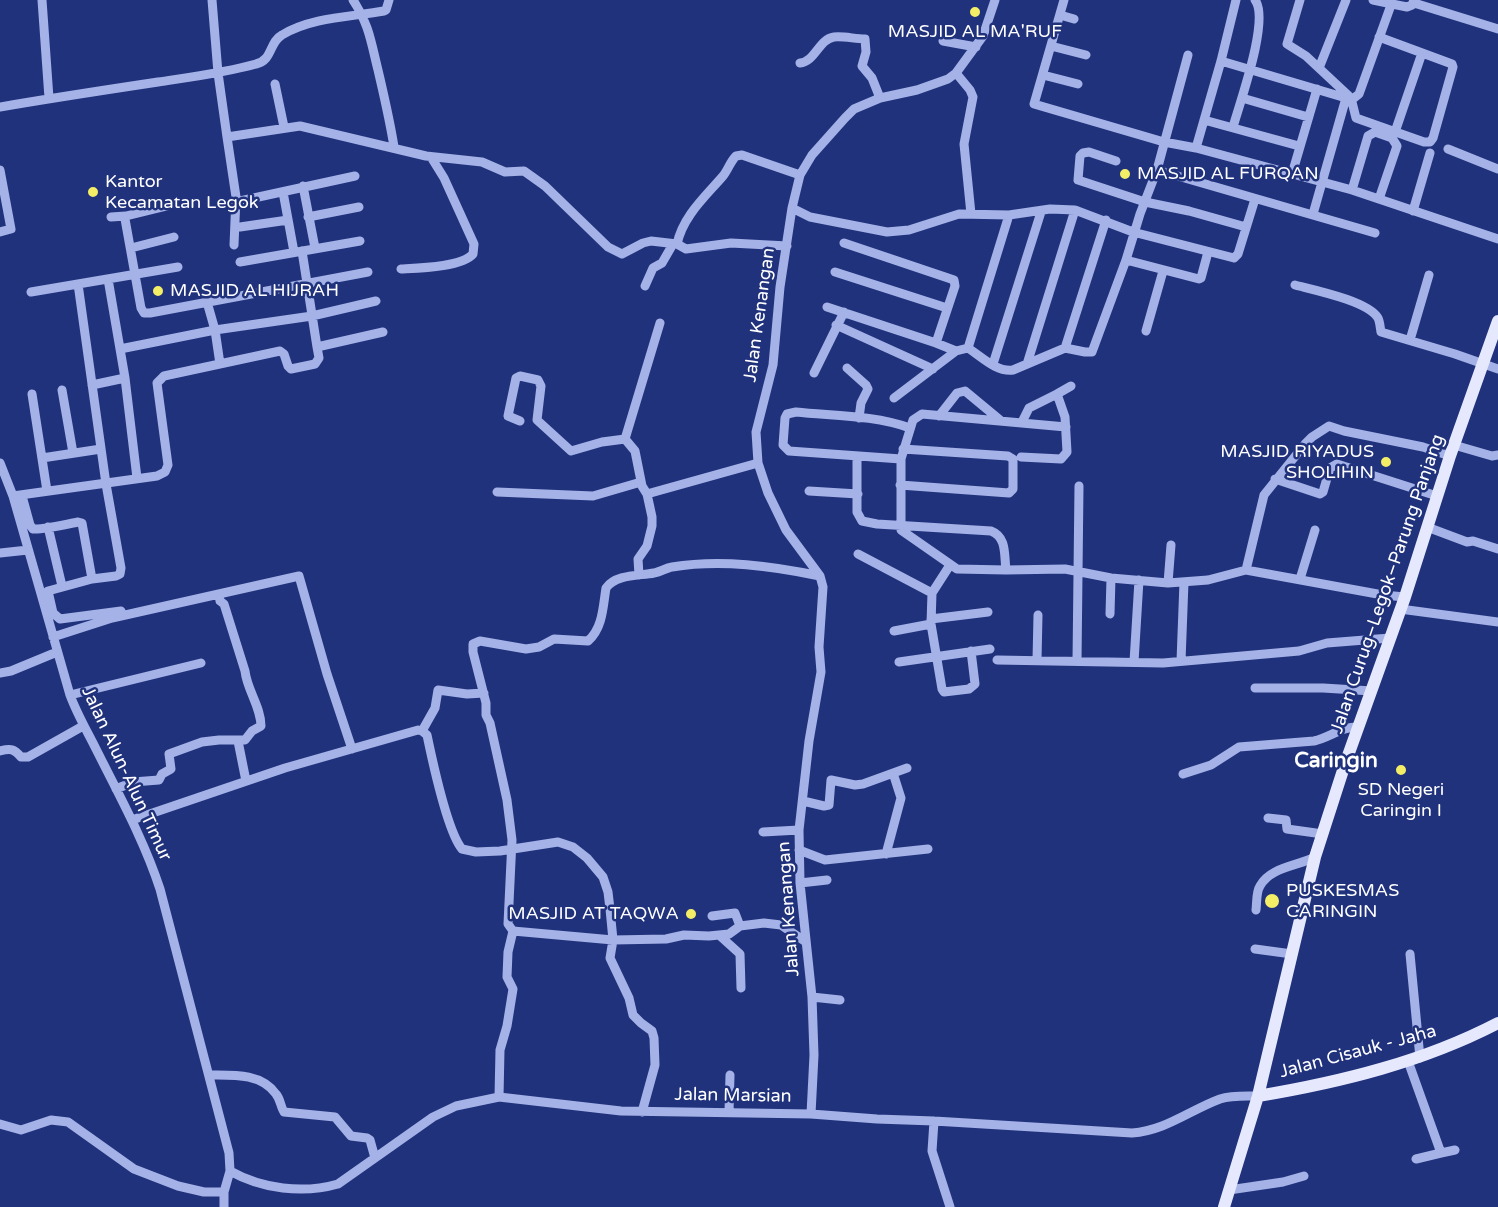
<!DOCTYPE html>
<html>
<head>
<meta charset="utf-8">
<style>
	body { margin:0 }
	canvas { display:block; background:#21327d }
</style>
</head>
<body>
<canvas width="1498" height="1207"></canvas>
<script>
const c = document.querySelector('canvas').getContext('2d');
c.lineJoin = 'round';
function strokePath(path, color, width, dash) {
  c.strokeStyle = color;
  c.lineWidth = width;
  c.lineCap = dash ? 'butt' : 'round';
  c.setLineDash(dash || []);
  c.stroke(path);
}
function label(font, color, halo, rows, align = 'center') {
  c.font = font + ' "Varela Round",sans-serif';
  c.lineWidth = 5;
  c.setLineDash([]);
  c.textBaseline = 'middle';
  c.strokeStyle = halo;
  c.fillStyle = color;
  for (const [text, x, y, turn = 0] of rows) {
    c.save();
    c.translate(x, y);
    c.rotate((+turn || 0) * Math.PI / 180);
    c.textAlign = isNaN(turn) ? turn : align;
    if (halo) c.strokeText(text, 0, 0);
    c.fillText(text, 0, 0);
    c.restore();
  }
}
strokePath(new Path2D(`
	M42 0 49 98
	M212 0 218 73 227 137 300 126 426 156 482 162 505 172 524 171 545 186 608 247 622 254 643 243 651 241 677 244 686 249 731 243 787 246
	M353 0C369 24 371 42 378 70 384 96 390 121 394 147
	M1064 0 1034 104 1164 142 1196 148 1352 190 1498 239
	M1300 0 1287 44 1306 56 1351 98 1356 118 1424 142H1430L1433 138 1453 67 1452 64 1379 37
	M1373 0 1407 7 1412 5 1414 0
	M1414 3 1498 29
	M1060 15 1074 19
	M943 41 976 47
	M1051 46 1086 55
	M1221 61 1346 98H1354L1359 94 1391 5
	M800 63C815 62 819 39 834 37 844 36 855 39 865 39L866 52 862 66 872 78 880 98
	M1319 68 1346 0
	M956 73 970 90 973 97 964 144 971 214
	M1043 75 1078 84
	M275 84 284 127
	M1242 98 1308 117
	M0 107C52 98 105 90 158 82 191 77 224 73 256 64 273 60 269 42 282 35 312 17 351 17 384 11L386 10 389 0
	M1204 120 1299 146
	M1233 127C1240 102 1270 19 1255 0
	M1395 132 1422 53
	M227 137 236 197 234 245
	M1196 148 1221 61 1236 0
	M1448 149 1498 169
	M1116 161 1089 152 1083 153 1080 156 1078 180 1145 202 1189 211 1246 227
	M0 170 11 229 0 232
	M1157 170 1375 233
	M1292 174 1317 89
	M303 186 315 248
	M1352 190 1368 136 1375 132 1392 138 1397 146 1379 199
	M283 192 294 252
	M240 201 355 176
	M171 205 126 216 125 219 141 308 144 313H150L368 272
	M792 208 810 217 887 232 909 230 959 214 1009 215 1050 209 1075 210
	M1413 211 1430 153
	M1313 214 1346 98
	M111 217 126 216
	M308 217 359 207
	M240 227 288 220
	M844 243 954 280 955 286 936 343
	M677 244C683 216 705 197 723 176 728 170 730 162 736 156L742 155 800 175
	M131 248 174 237
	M1126 260 1199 279 1201 278 1208 252
	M240 262 360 241
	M401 269C419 268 462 267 473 254L474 244 444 178 431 157
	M835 272 947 308
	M108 279 125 378 137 478
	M78 284 106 484 121 568 120 574 116 576 92 579 48 591 53 613 60 619 121 611
	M1295 285C1314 290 1368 301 1378 318 1380 322 1380 327 1381 332L1455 354 1498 369
	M645 286 653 268 662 263 673 244
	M31 292 178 267
	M207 302 215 330 220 364
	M827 307 936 343 956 351 968 348C982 357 996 372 1013 370L1065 348 1085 352H1092L1126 260 1140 214 1157 170 1188 55
	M836 325 933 369
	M1146 331 1163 271
	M1410 340 1429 275
	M317 347 383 332
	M968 348 1009 215
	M1065 348 1106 220
	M120 349 215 330 312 316 376 301
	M993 364 1041 212
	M1027 364 1075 210 1133 232 1234 258 1238 254 1255 199
	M847 368 866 385 868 389 861 403 859 418
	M814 373 844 312
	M92 385 125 378
	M62 390 73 453
	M32 394 47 491
	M1057 394 1071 386
	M894 398 956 351
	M939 416 957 393 965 391 1000 420
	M520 421 508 416 516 378 520 376 538 380 541 386 537 420 571 451 602 442 625 439 635 451 642 486 647 494 758 463
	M625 439 660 323
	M1454 445 1492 456 1498 455
	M857 456V512L862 521 877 524 991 531C1007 537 1004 555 1006 570L1065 569 1111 578 1168 583 1208 580 1246 570 1383 595 1405 597
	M1021 457 1061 459 1067 452 1065 417 1057 394 1029 408 1022 422
	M42 458 101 449
	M901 459 789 451 783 445 785 418 787 414 796 412C834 416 874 415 910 428
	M0 463 13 496 70 695C77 714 87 731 96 749 119 795 144 840 160 889L229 1153 230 1171 224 1192V1207
	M1275 479 1320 494 1323 492 1330 468 1337 464 1437 496
	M900 485 1009 493 1013 489V459L1008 456 903 449
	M809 491 858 494
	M497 492 593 496 641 482
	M13 496 157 476 165 472 168 465 157 383 164 376 280 351 284 354 288 366 291 369 315 364 319 358 317 347 302 251
	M22 496 30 525 33 529C41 530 68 524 78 522L82 523 92 579
	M48 527 62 586
	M1427 527 1467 542 1473 541 1498 549
	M0 553 28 550
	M858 554 932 593 931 624 942 689 944 692 969 689 975 684 971 651
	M1006 570 957 569 901 530V459L913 420 922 414 1066 427
	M1246 570 1264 495 1305 444 1312 437 1329 426 1344 431 1423 447 1450 456
	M639 575 638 559 647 546 652 526V517L647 494
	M1300 579 1315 530
	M1168 583 1171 545
	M932 593 950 565
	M1400 609 1498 622
	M1110 614 1111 578
	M931 619 988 612
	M894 631 931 624
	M53 637 112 618 299 576 327 674 352 749
	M997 660 1163 663 1299 651 1327 643 1390 638
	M1037 660 1038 615
	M1077 661 1079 486
	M1181 661 1184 582
	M899 662 990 649
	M1134 662 1139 580
	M0 673 11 671 57 652
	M1255 688H1323L1372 691
	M70 695 201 663
	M422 731 435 708 438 690 467 694 484 693
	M238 741 246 781
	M0 751C11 748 14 749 21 757H28L83 726
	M1183 774 1211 765 1239 747 1314 741C1331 737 1342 726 1359 727
	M116 789 133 782 159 780 162 774 171 769 169 754 202 742 219 740H245L252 731 261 726C261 707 247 690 245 671L224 604 220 601 219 594
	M803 801 824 806 829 805 831 780 855 785 863 784 907 768
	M1268 818 1286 820 1287 829 1323 834
	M132 820 285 768 418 730 422 731 427 735C432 759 447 831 462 849L476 852 500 851 558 842 573 847 587 858 603 877 608 892 610 909 613 940 610 958 629 998 633 1015 641 1023 652 1031 654 1038 655 1065 642 1112
	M763 832 799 830
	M799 850 825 860 928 849
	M886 854 901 798 893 773
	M800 883 827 880
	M1256 910C1257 902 1256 892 1260 886 1270 867 1298 866 1315 857
	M712 916 735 913 740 926
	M513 931 613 940 666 939 684 935 709 936 729 934 740 926 764 923 781 925 806 942
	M719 935 740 954 741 988
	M1255 949 1292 954
	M1410 954 1420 1058
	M812 997 840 1000
	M1408 1061 1441 1153 1416 1159
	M209 1075C233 1075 261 1073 276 1094 281 1100 280 1106 284 1112L335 1117 351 1136 367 1138 370 1140 375 1158
	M499 1097 500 1050 507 1026 513 989 507 977 508 952 513 931 508 924 512 840 507 800 490 723 486 715V703L473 652V644L480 641 526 649 539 647 554 639 588 641C603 628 603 606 606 588 616 574 639 576 654 573 660 572 666 568 672 567 721 559 772 566 820 576
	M729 1112 730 1075
	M811 1114 814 1055 812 997 800 883 799 830 809 741 821 672 819 647 823 587 820 576 786 530 768 493 758 463 756 432 773 365 780 287 792 208 800 175 812 155 845 118 854 109 880 98 917 90 948 79 956 73 983 36 995 0
	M934 1121 932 1151 950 1207
	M0 1124 21 1130 51 1120 68 1122 134 1169 178 1186 204 1192H224
	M1441 1153 1455 1150
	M230 1171C262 1189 303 1194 338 1184L433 1117 456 1106 499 1097 621 1111 811 1114 877 1119 934 1121 1132 1133C1165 1131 1190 1110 1220 1099 1232 1095 1245 1096 1258 1096
	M1229 1190 1283 1182 1304 1176`), '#a5b2e7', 9);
strokePath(new Path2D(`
	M1258 1096C1341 1082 1423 1062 1498 1023
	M1224 1207 1258 1096 1315 857 1345 764 1405 597 1450 456 1498 321`), '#e6e9fd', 12);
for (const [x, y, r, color] of [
	[975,12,6,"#f3ee66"],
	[1125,174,6,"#f3ee66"],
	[93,192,6,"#f3ee66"],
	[158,291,6,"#f3ee66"],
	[1386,462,6,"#f3ee66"],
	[1401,770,6,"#f3ee66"],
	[1272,901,8,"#f3ee66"],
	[691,914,6,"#f3ee66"]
]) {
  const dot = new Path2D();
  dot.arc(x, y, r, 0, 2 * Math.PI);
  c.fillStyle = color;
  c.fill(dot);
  strokePath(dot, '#21327d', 2);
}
label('18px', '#fff', '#21327d', [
	["MASJID AL MA'RUF",975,32,"center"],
	["MASJID AL FURQAN",1137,174],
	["Kantor",105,182],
	["Kecamatan Legok",105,203],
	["MASJID AL HIJRAH",170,291],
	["MASJID RIYADUS",1374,452,"right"],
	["SHOLIHIN",1374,473,"right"],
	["SD Negeri",1401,790,"center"],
	["Caringin I",1401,811,"center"],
	["PUSKESMAS",1286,891],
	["CARINGIN",1286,912],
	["MASJID AT TAQWA",679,914,"right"]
], 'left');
label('18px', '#fff', '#21327d', [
	["Jalan Kenangan",760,315,-82],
	["Jalan Curug–Legok–Parung Panjang",1388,584,-71],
	["Jalan Alun-Alun Timur",126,774,65],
	["Jalan Kenangan",789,909,-94],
	["Jalan Cisauk - Jaha",1358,1052,-15],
	["Jalan Marsian",733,1096,1]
]);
label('bold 21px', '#fff', '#21327d', [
	["Caringin",1336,761]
]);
</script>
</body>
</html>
